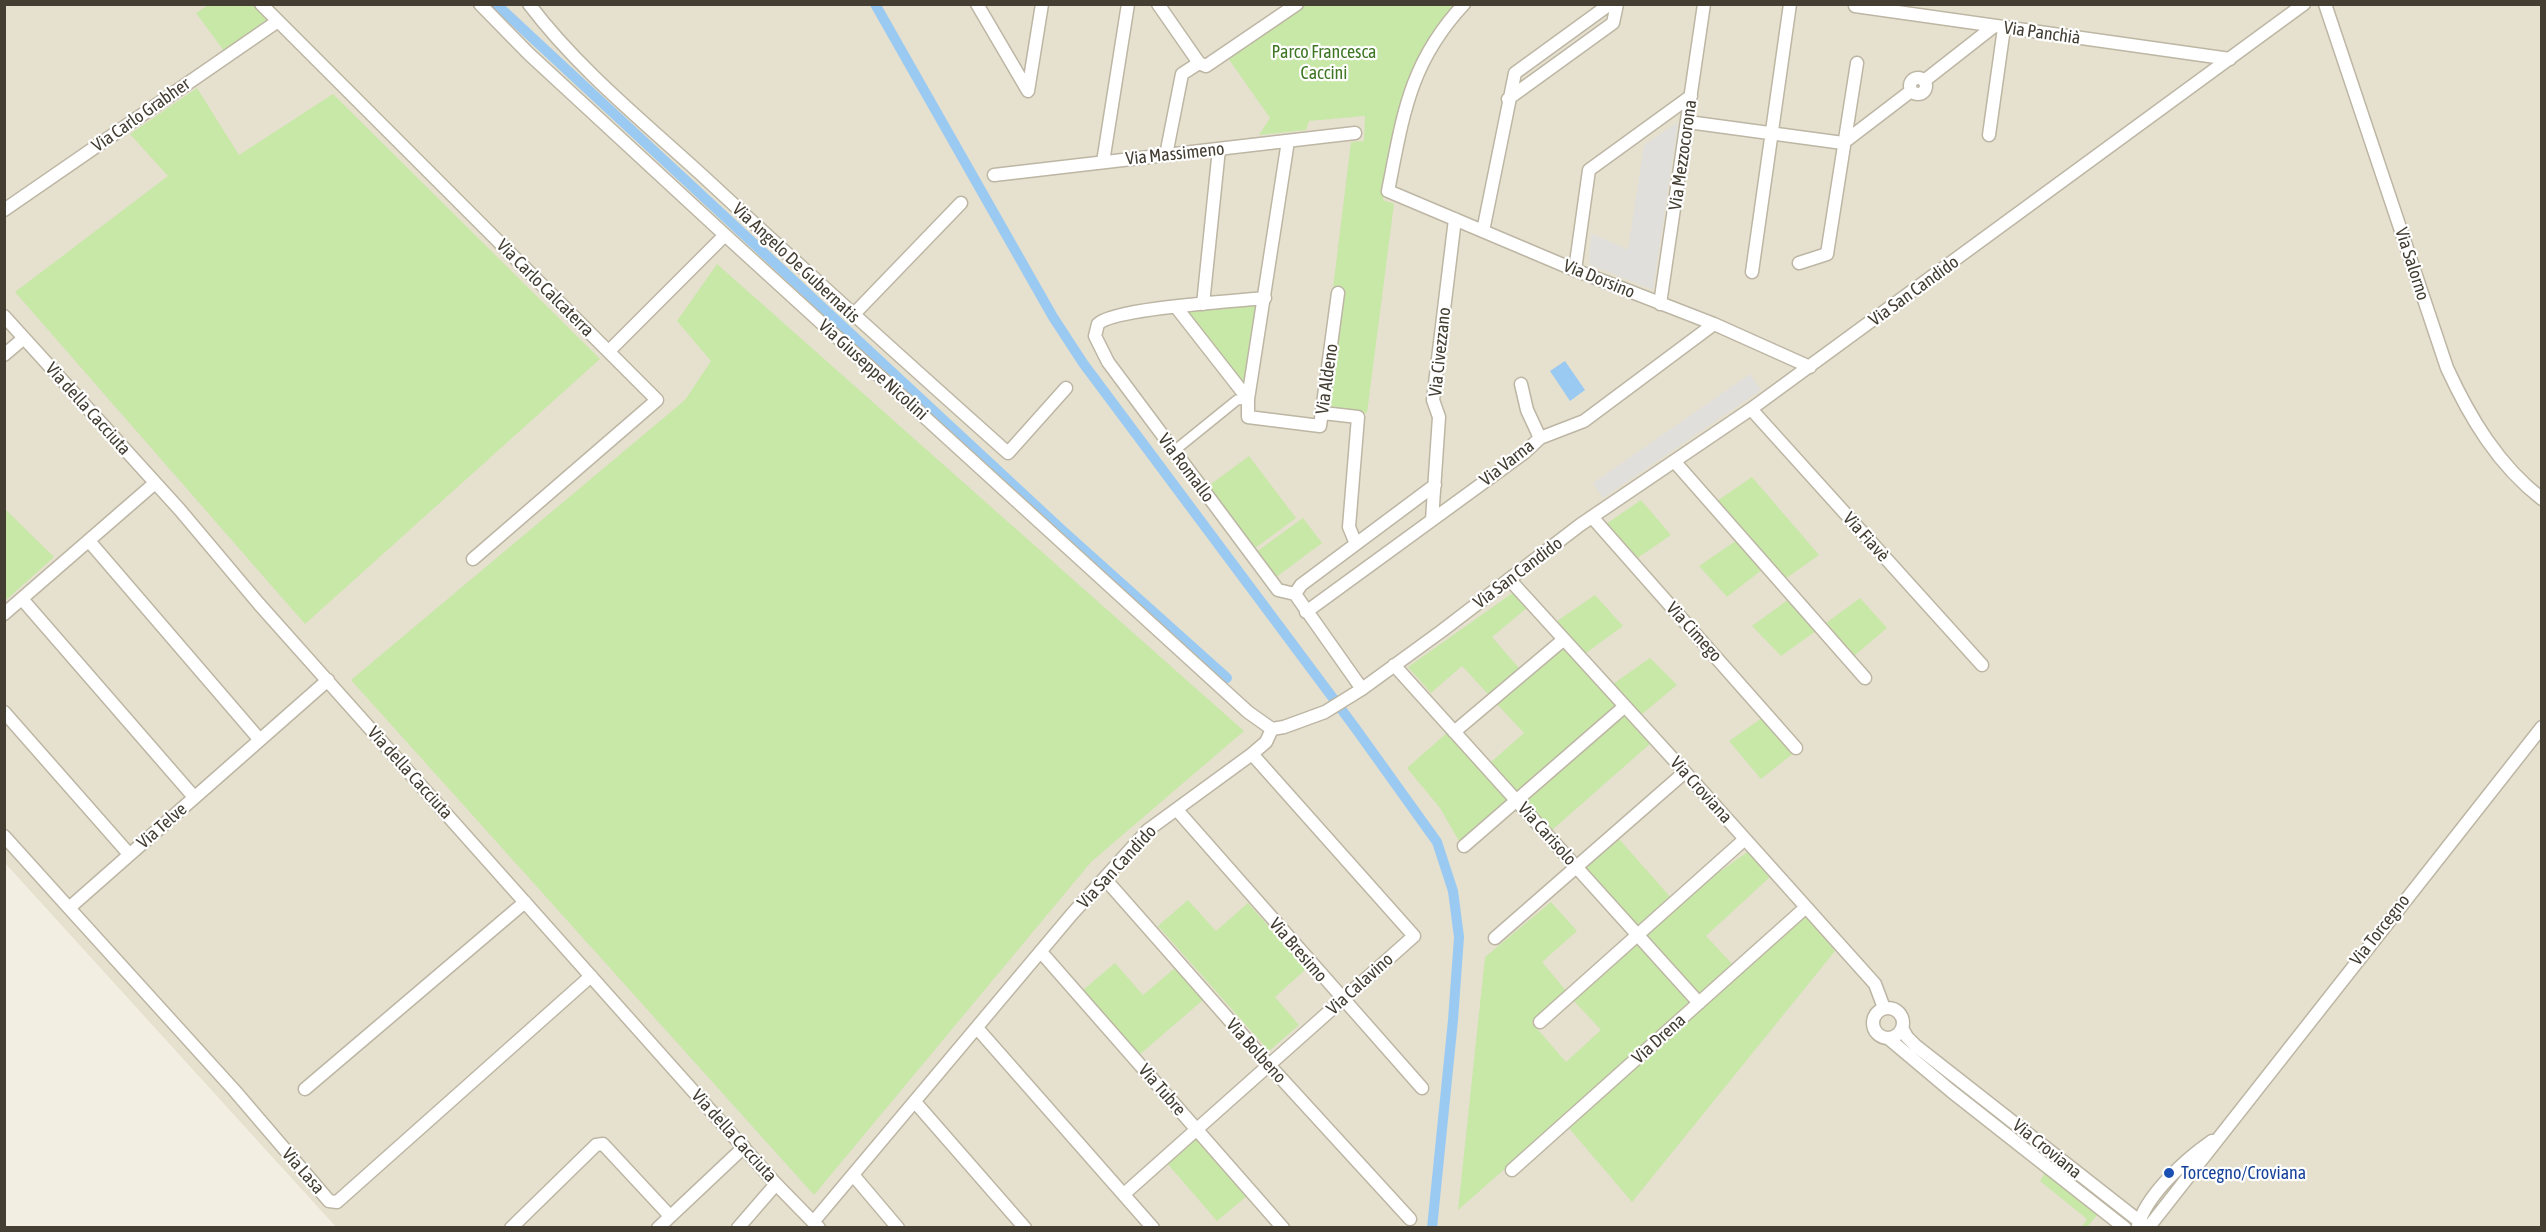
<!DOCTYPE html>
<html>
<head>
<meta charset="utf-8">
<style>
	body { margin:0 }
	#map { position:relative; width:2546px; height:1232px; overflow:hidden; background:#f2eee1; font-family:"Asap Condensed",sans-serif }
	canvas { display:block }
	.frame { position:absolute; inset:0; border:6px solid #433d32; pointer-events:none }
</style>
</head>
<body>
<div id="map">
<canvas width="2546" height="1232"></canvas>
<div class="frame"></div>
</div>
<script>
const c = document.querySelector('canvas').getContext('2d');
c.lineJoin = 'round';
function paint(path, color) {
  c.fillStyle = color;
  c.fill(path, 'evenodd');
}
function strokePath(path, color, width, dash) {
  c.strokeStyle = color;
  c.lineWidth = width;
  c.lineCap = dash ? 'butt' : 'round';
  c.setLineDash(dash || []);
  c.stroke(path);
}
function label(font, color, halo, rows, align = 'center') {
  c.font = font + ' "Asap Condensed",sans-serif';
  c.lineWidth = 4.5;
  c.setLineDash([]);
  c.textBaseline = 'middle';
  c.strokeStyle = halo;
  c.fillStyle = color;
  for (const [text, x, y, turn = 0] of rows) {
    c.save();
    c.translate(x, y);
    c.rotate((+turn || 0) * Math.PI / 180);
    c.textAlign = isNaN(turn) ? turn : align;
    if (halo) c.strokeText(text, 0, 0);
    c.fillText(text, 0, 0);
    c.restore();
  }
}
paint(new Path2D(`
	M5 5H2541V1227H336L5 863Z`), '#e6e0cf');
paint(new Path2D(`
	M208 5H252L268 19 224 51 196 13Z
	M1305 5H1459L1401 112 1383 200 1394 204 1367 413 1336 410 1329 404 1341 290 1333 288 1351 142 1364 141 1365 116 1309 121 1306 130 1259 135 1270 118 1228 58Z
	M197 88 239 155 333 94 600 359 305 624 15 292 168 176 130 134Z
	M717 264 1244 731 1091 862 814 1195 351 680 685 400 711 361 677 321Z
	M1257 304 1245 389 1187 311Z
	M1249 456 1296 518 1254 549 1207 487Z
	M1752 477 1819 555 1785 579 1717 501Z
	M1641 500 1671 535 1636 559 1606 524Z
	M4 508 54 557 5 601H4Z
	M1303 518 1322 543 1275 578 1256 552Z
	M1737 540 1763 569 1727 597 1699 566Z
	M1514 592 1528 607 1492 637 1519 668 1488 694 1462 666 1431 693 1408 667Z
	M1595 595 1623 626 1586 653 1557 621Z
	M1860 598 1887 628 1854 656 1826 623Z
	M1788 600 1816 631 1781 656 1752 626Z
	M1563 645 1617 705 1517 791 1491 762 1524 733 1495 702Z
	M1650 658 1677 685 1641 715 1613 684Z
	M1623 713 1651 743 1552 830 1524 799Z
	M1762 718 1795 752 1761 779 1729 741Z
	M1449 731 1508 799 1459 841 1440 808 1407 768Z
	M1619 839 1673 900 1641 929 1585 868Z
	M1749 851 1771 876 1706 936 1734 966 1701 995 1647 936 1715 875Z
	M1188 900 1216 931 1248 903 1306 969 1275 997 1299 1025 1269 1051 1158 926Z
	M1551 902 1577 931 1542 962 1567 992 1532 1023 1566 1062 1601 1030 1574 1001 1640 942 1695 1002 1458 1210 1485 957Z
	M1806 916 1835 951 1632 1202 1568 1127Z
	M1115 963 1143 995 1175 968 1203 1000 1139 1055 1083 990Z
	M1197 1136 1248 1195 1217 1221 1166 1162Z
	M2045 1173 2097 1215 2087 1227H2082L2087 1219 2040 1181Z`), '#c8e8a8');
paint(new Path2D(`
	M1678 122 1653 290 1589 264 1591 233 1628 250 1644 145Z
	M1750 374 1761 390 1603 498 1593 483Z`), '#e1dfdb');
paint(new Path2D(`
	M1565 361 1585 390 1570 401 1550 371Z`), '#9acaf2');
strokePath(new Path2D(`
	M496 4 1063 531 1227 678
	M875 4 1053 317 1083 363 1356 729 1437 842 1453 891 1459 937 1453 1020 1432 1228`), '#9acaf2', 10);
const pedestrian = new Path2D(`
	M1174 451 1237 400 1248 399`);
const minor = new Path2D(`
	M261 4 657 400 473 559
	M480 4 529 54 725 235 1248 712 1272 729
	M529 4C578 69 644 122 704 177 804 270 906 362 1008 453L1066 388
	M977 4 1028 91 1042 4
	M1158 4 1199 63
	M1464 4C1409 63 1403 116 1388 191L1575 270 1714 324 1810 367
	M2325 4 2447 368C2470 418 2498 465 2542 499
	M1855 6 2230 59
	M1199 63 1206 66 1297 4
	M1910 86a8 8 0 1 1 16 0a8 8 0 1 1-16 0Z
	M1924 81 1993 27
	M1508 99 1613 23 1617 4
	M1688 122 1843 143 1911 91
	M1989 135 2004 28
	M1288 141 1248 399V417L1320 426 1338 293
	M1166 155 1182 74 1199 63
	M1103 162 1128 4
	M994 175 1355 133
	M4 210 278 21
	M1483 231 1515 73 1610 4
	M1799 263 1827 254 1857 63
	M1575 270 1589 170 1691 96
	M1752 272 1790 4
	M1265 298C1236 301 1113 308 1098 324L1095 336 1108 362 1278 590 1295 594
	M1203 304 1219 149
	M1660 304 1704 4
	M1176 307 1248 399
	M853 315 961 203
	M4 316 180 510 259 604 776 1184 819 1228
	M609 351 725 235
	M4 355 24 338
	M1521 384 1527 410 1540 438
	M1751 409 1982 665
	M1323 413 1358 417 1349 527 1356 544
	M1674 461 1865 678
	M1592 517 1796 748
	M1432 520 1439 417 1433 400 1455 219
	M89 541 260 740
	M1509 579 1685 772 1875 984 1884 1008
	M22 599 194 797
	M1306 612 1524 453 1540 438 1584 421 1714 324
	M4 614 155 483
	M1394 665 1699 1003
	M1362 689 1295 594 1301 585 1435 485
	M4 712 129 854
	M1454 732 1563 640
	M1177 810 1422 1088
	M4 836 69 908 328 680
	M1464 846 1624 707
	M1106 880 1269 1065 1410 1219
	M69 908 234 1090 329 1201 337 1202 591 976
	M1495 938 1685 772
	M1041 952 1283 1228
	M1873 1023a15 15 0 1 1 30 0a15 15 0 1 1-30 0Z
	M1540 1022 1745 839
	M977 1028 1153 1228
	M1902 1028 1907 1037 1916 1046 2148 1228
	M1888 1038 1951 1091 2125 1228
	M305 1089 525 902
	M915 1102 1025 1228
	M1512 1170 1805 908
	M854 1176 898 1228
	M1124 1194 1414 936 1252 754
	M814 1221 1072 914 1148 830 1252 754 1266 742 1272 729 1284 727 1325 712 1362 689 1443 630 1580 525 1751 409 2304 4
	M2138 1226C2146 1195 2186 1159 2212 1141
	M511 1228 596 1145 603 1144 670 1216
	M658 1228 744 1147
	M738 1228 776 1184
	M2148 1228 2542 727`);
strokePath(pedestrian, '#bdb6a4', 12);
strokePath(minor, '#bdb6a4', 15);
strokePath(pedestrian, '#fff', 9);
strokePath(minor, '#fff', 12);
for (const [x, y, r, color] of [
	[2169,1173,6,"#1a4fb4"]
]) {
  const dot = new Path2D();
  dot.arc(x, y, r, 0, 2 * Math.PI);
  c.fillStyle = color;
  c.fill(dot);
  strokePath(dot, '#fff', 2);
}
label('18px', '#433d32', '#fff', [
	["Via Panchià",2042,33,8],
	["Via Carlo Grabher",141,115,-35],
	["Via Massimeno",1175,154,-6],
	["Via Mezzocorona",1683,155,-82],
	["Via Angelo De Gubernatis",796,263,43],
	["Via Salorno",2412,264,72],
	["Via Dorsino",1599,279,22],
	["Via Carlo Calcaterra",545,288,45],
	["Via San Candido",1914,291,-36],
	["Via Civezzano",1440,352,-84],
	["Via Giuseppe Nicolini",873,370,42],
	["Via Aldeno",1327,379,-82],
	["Via della Cacciuta",88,409,48],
	["Via Varna",1507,463,-38],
	["Via Romallo",1186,468,53],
	["Via Fiavè",1866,537,48],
	["Via San Candido",1518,573,-37],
	["Via Cimego",1694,632,48],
	["Via della Cacciuta",410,773,48],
	["Via Croviana",1701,790,48],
	["Via Telve",162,826,-41],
	["Via Carisolo",1547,834,48],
	["Via San Candido",1117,867,-47],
	["Via Torcegno",2380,930,-52],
	["Via Bresimo",1298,950,49],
	["Via Calavino",1360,984,-42],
	["Via Drena",1659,1039,-42],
	["Via Bolbeno",1256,1051,48],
	["Via Tubre",1162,1090,49],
	["Via della Cacciuta",734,1136,48],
	["Via Croviana",2047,1149,39],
	["Via Lasa",303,1171,49]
]);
label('18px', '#3f7624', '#fff', [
	["Parco Francesca",1324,52],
	["Caccini",1324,73]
]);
label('18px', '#164399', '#fff', [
	["Torcegno/Croviana",2181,1173]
], 'left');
</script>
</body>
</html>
